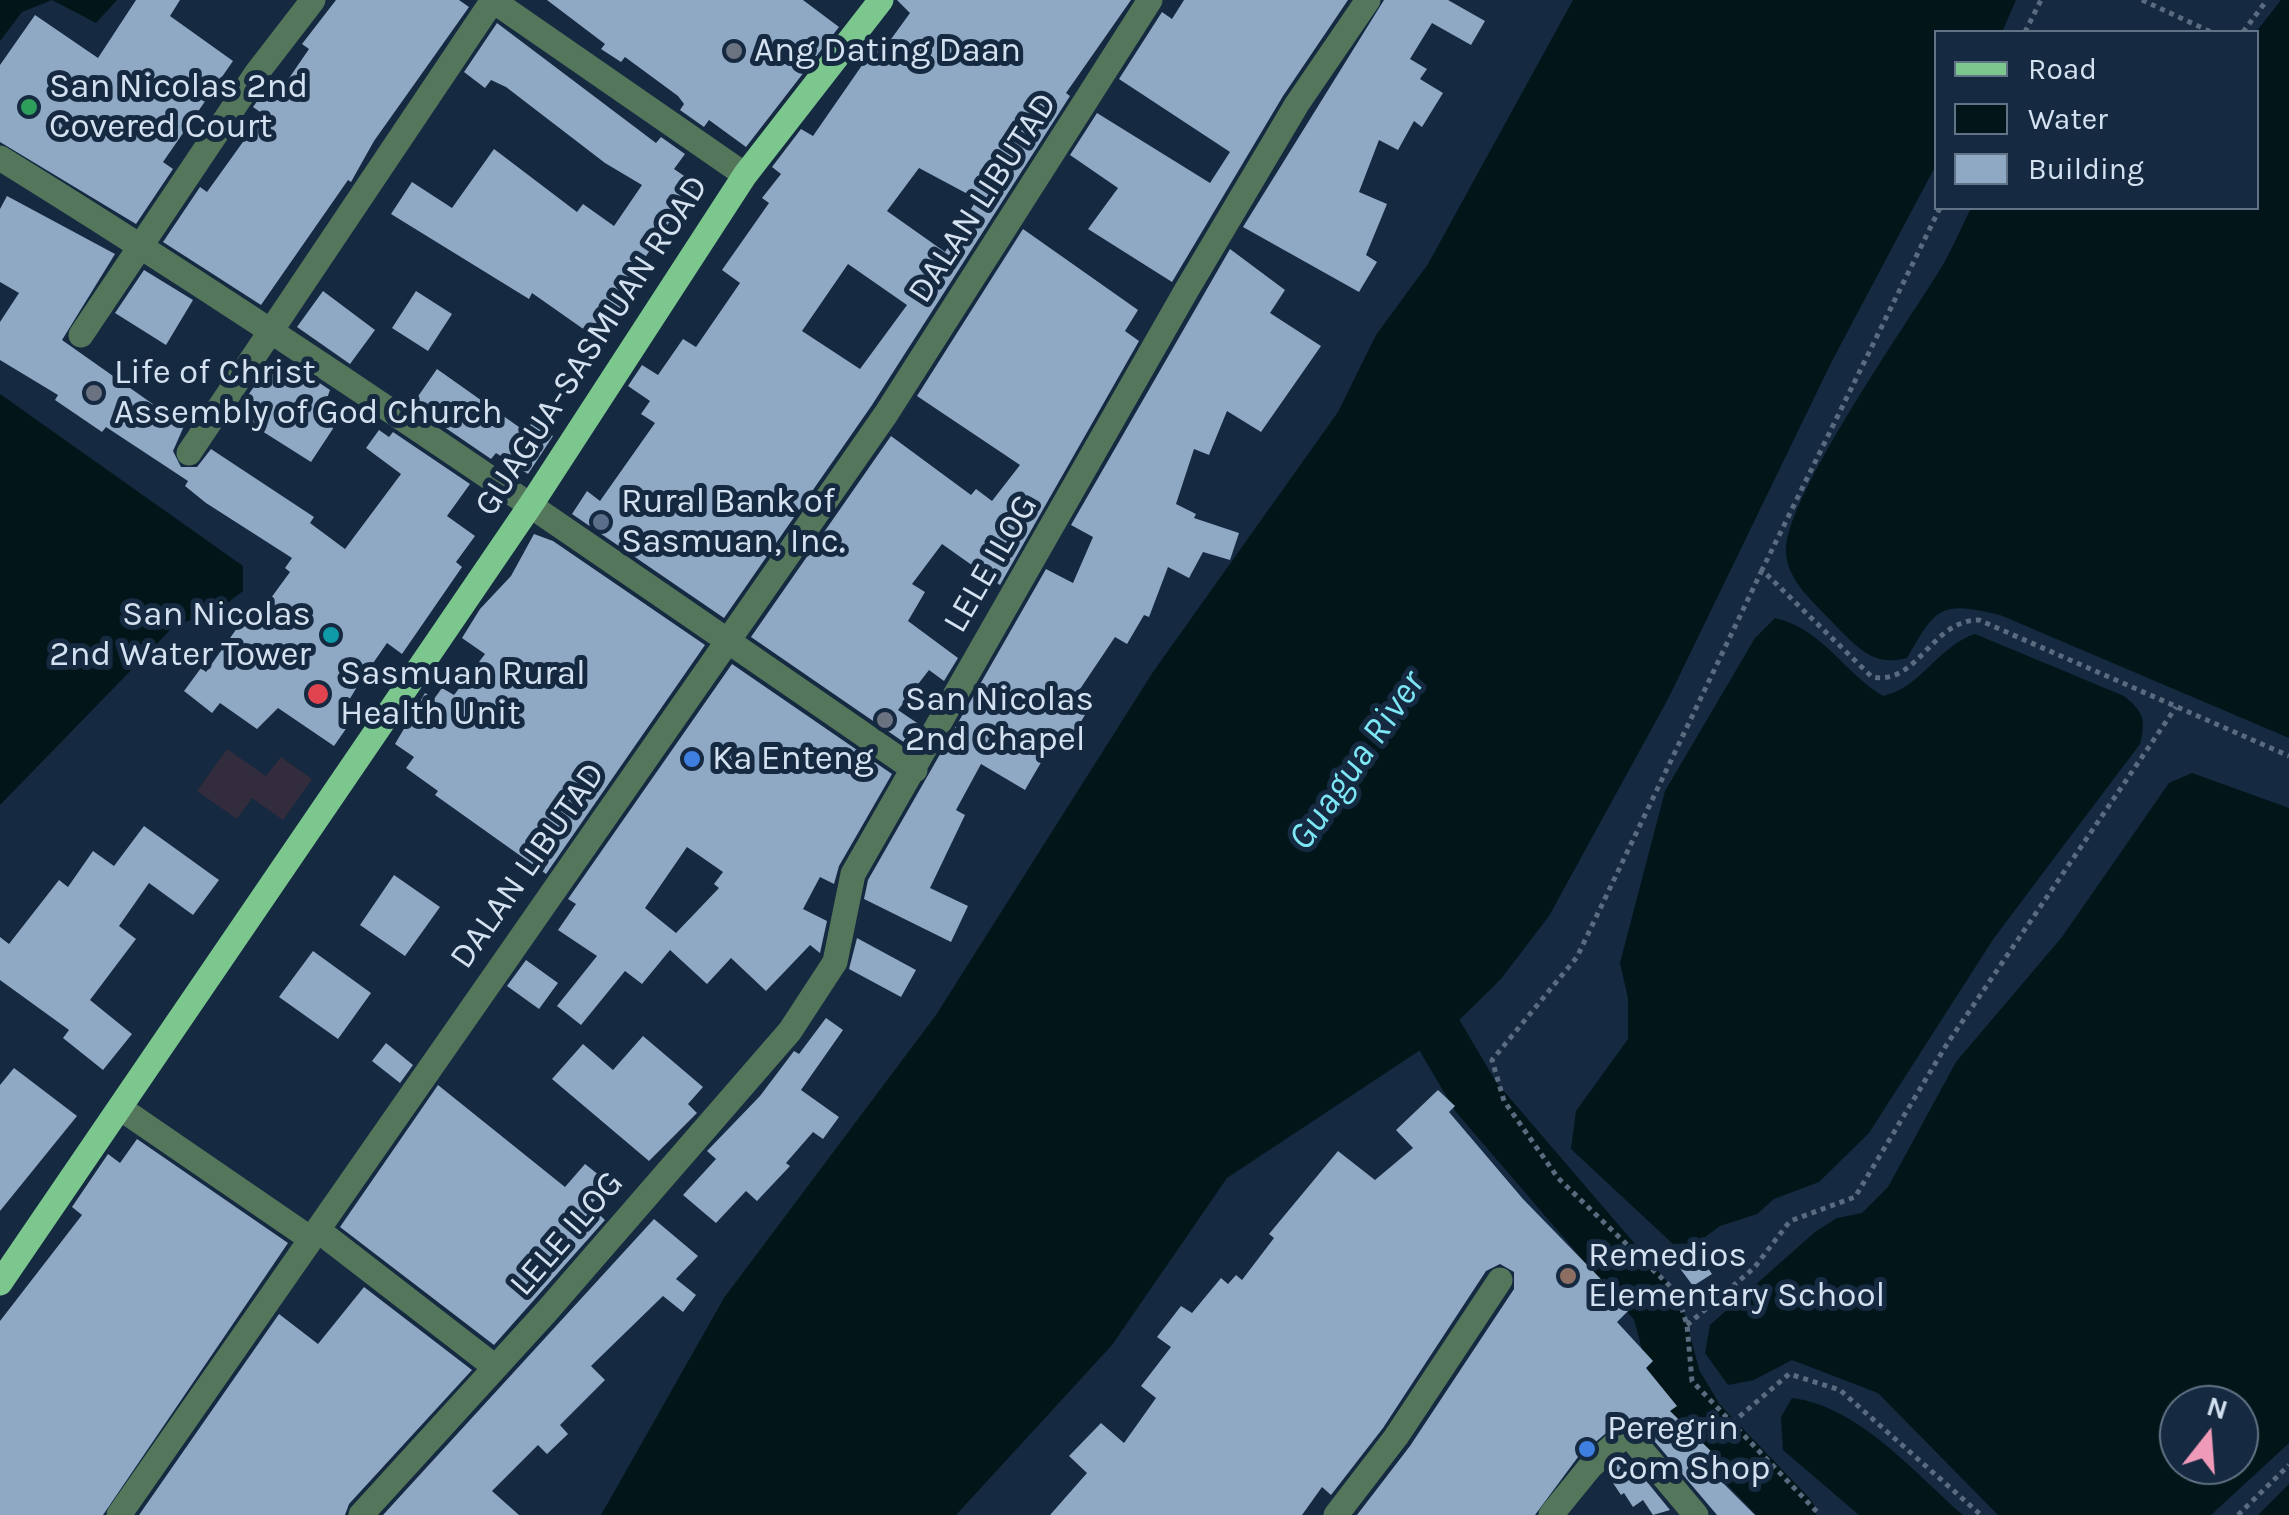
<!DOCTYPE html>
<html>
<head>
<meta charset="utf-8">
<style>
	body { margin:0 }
	#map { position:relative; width:2289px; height:1515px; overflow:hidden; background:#152940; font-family:Karla,sans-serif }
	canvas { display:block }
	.legend { position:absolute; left:1934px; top:30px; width:325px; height:180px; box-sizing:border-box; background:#152940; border:2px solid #617386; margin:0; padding:12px 18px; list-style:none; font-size:30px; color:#d4e1f0 }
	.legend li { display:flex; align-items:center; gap:20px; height:50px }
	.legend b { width:50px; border:2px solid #617386 }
	.north { position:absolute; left:2159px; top:1385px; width:100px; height:100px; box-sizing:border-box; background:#152940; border:2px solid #617386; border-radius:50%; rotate:17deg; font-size:28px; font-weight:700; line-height:40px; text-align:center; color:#d4e1f0 }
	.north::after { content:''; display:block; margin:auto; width:35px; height:45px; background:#ef9ab8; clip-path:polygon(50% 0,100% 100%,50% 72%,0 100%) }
</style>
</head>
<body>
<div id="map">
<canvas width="2289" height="1515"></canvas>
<ul class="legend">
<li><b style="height:12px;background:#7cc78e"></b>Road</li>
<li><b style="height:28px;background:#021619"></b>Water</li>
<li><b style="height:28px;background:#8fa8c4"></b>Building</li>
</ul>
<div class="north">N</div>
</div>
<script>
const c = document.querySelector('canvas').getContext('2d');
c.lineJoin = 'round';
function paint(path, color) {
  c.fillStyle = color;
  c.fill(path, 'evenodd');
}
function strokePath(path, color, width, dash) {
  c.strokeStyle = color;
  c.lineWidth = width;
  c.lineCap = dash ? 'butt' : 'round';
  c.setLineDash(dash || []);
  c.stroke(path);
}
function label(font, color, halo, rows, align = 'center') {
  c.font = font + ' Karla,sans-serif';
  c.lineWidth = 10;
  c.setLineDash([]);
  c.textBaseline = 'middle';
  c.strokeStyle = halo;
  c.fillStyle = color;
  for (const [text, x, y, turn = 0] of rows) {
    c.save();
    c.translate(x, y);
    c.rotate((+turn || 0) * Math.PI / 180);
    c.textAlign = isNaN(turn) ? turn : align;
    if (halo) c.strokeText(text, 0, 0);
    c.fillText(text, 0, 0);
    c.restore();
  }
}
paint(new Path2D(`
	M227 749 266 776 281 757 312 779 283 820 252 798 237 819 197 791Z`), '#332c3c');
paint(new Path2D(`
	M0 0H117L96 23 52 0 22 12 0 41Z
	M1573 0H2016L2002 32H1936V165L1832 361 1668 699 1549 916 1501 979 1446 1033 1227 1178 1112 1345 956 1515H601L724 1298 936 1015 1153 672 1338 412 1376 335 1428 264Z
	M2281 0H2289V738L2000 615C1940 601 1937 606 1907 658 1874 667 1858 648 1836 626 1817 605 1787 582 1786 552 1783 499 1912 317 1944 263 1954 245 1962 226 1971 208H2256V32Z
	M0 394 243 566V591L222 607 173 627 0 805Z
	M1775 618C1823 629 1843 672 1883 696 1921 688 1938 646 1975 634L2124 696C2144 712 2146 720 2140 744L1994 938 1869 1133 1819 1182 1774 1199 1757 1214 1720 1226 1697 1243 1673 1244 1571 1149 1576 1111 1628 1039V998L1620 963 1665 791 1755 638Z
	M2192 773 2289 808V1443L2211 1515H1998L1878 1393 1792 1360 1754 1380 1728 1385 1705 1353 1710 1325 1815 1232 1837 1218 1862 1213 1888 1187 1956 1062 2062 937 2169 783ZM2179 1405H2239V1465H2179Z
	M1792 1398C1860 1407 1913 1472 1963 1515H1859L1783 1450 1781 1417Z
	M2289 1484V1515H2258Z`), '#021619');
strokePath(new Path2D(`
	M1405 977 1476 1097 1657 1308 1676 1380 1700 1420 1791 1515`), '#021619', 50);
paint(new Path2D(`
	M136 0H180L170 16 233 61 163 162 173 169 136 224 0 142V65L35 15 98 58Z
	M336 0H459L469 7 374 141 351 182 348 180 261 305 163 242 200 187 207 192 263 114 253 107 275 76 285 84 309 49 302 44Z
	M547 0H803L839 27 746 147 709 120 704 127 680 110 684 104 678 96 625 57 621 62 601 49 605 44Z
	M897 0H1131L1066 93 1070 96 872 405 724 618 572 514 587 491 600 501 655 423 641 414 650 401 628 386 642 365 658 375 683 339 696 347 740 283 722 270 769 203 762 198 781 174 772 167 801 129 813 136 874 48 881 53 910 13ZM919 168 977 199 945 252 887 211ZM848 264 907 305 860 369 802 331Z
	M1184 0H1348L1283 96 1172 282 1088 229 1118 188 1070 155 1097 113 1210 183 1230 152 1119 79 1162 12 1172 19Z
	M1384 0H1448L1485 21 1471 45 1432 23 1410 59 1427 69 1420 79 1443 93 1422 127 1414 121 1398 150 1379 140 1359 192 1387 204 1366 255 1377 262 1359 292 1243 227Z
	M497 23 656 143 661 137 685 154 674 169 696 184 614 302 622 308 599 340 532 293 529 299 391 214 412 182 452 208 494 149 577 212 583 204 614 226 642 185 605 163 506 87 491 80 485 88 464 72Z
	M7 196 115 254 62 340 184 426 173 451 181 467H197L211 449 314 517 310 523 345 549 401 474 366 448 379 430 389 437 393 432 470 484 447 516 475 536 456 562 462 567 402 654 387 643 360 682 340 715 350 723 334 746 278 708 257 729 220 703 212 713 184 691 201 668 206 672 252 607 260 613 290 572 285 568 292 558 206 503 185 486 188 481 106 427 102 432 55 400 58 395 0 360V322L19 293 0 282V209Z
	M1023 229 1138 310 1125 331 1139 341 1000 585 942 544 912 584 925 592 908 621 958 658 944 681 929 670 898 710 920 725 908 745 751 637 891 436 971 495 976 489 992 501 1020 465 917 396Z
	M1230 249 1285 290 1270 313 1321 346 1261 432 1227 411 1209 455 1194 449 1176 504 1196 514 1194 518 1239 533 1230 560 1203 552 1189 578 1168 567 1149 617 1144 615 1127 644 1115 637 1072 701 1088 710 1074 733 1068 730 1056 750 1050 747 1025 790 981 764 956 810 965 815 930 888 968 906 951 942 864 899 868 880 1046 569 1073 583 1093 537 1071 525Z
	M144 270 193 300 166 345 115 313Z
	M323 291 375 330 350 364 297 327Z
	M416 291 452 314 428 351 392 328Z
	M269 365 300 385 306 374 330 390 325 404 342 415 311 462 235 414Z
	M437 369 526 432 532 422 553 436 528 474 496 453 491 459 412 405Z
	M534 534 553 541 705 645 546 874 435 795 438 791 406 768 414 757 395 744 425 693 434 699 442 688 454 695 485 654 462 638 480 609 511 576Z
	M732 664 892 774 839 866 834 884 820 877 803 909 827 921 820 953 810 945 766 991 731 958 707 984 670 950 642 984 625 971 581 1025 557 1006 597 956 558 930 576 904 568 899ZM687 847 723 872 714 884 719 888 676 933 645 908Z
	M144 826 219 880 193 915 149 883 119 926 136 939 90 1000 132 1034 103 1070 63 1038 69 1030 0 980V937L9 944 59 880 68 887 93 851 114 866Z
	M394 875 440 907 405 956 360 925Z
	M857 938 916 970 901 997 849 969Z
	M313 951 371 993 338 1039 279 997Z
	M526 960 558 983 539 1009 507 986Z
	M826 1018 843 1030 801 1090 839 1117 823 1139 813 1132 786 1163 790 1166 757 1201 746 1191 716 1223 683 1195 716 1159 707 1151 760 1096 794 1051 799 1054Z
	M643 1036 703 1087 688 1104 697 1113 649 1161 552 1079 583 1044 613 1070Z
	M386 1043 413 1065 400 1083 372 1061Z
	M14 1068 77 1116 0 1211V1085Z
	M438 1085 565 1187 585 1164 609 1183 590 1206 605 1220 494 1345 340 1227Z
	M1438 1090 1455 1106 1449 1112 1523 1199 1630 1309 1617 1322 1653 1361 1646 1368 1677 1406 1670 1411 1719 1459 1709 1469 1755 1515H1717L1639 1423 1625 1417 1578 1457 1535 1515H1357L1410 1446 1514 1289V1272L1500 1264 1486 1271 1383 1428 1331 1495 1322 1487 1302 1515H1050L1087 1473 1069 1456 1101 1423 1124 1443 1156 1398 1141 1386 1171 1347 1157 1337 1181 1306 1192 1313 1221 1278 1228 1284 1236 1275 1242 1280 1274 1238 1269 1234 1338 1151 1375 1180 1413 1148 1396 1130Z
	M137 1139 288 1243 103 1515H0V1321L82 1215 72 1207 108 1154 120 1163Z
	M654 1219 698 1256 676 1279 696 1295 683 1312 663 1296 591 1366 605 1380 560 1425 568 1434 547 1454 538 1445 492 1491 519 1515H383Z
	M1698 1254 1712 1274 1693 1286 1679 1267Z
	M364 1287 472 1370 349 1504 345 1515H139L279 1314 318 1344Z
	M1626 1456 1670 1510 1653 1515 1643 1500 1633 1507 1624 1493 1621 1495 1607 1474Z`), '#8fa8c4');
strokePath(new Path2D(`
	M2142 0 2211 32
	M2025 32 2041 0
	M2243 32 2267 0
	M1940 208 1762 570 1872 677C1918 686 1931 620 1979 620L2289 756
	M1762 570 1577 957 1492 1060 1504 1101 1558 1178 1677 1293 1687 1325 1692 1381 1820 1515
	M1687 1325 1754 1268 1790 1221 1855 1197 1947 1044 2176 707
	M1732 1423 1789 1374 1840 1390 1981 1515
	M2238 1515 2289 1465`), '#596b7f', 5, [5, 5]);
strokePath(new Path2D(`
	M492 0 745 175
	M0 158C312 351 613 562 915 770
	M81 335 256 74 313 0
	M189 453 493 0
	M120 1108 311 1239
	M319 1231 495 1367
	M119 1515 886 414 1150 0
	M361 1515 547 1311 790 1031 835 962 853 874 1186 291 1297 104 1368 0
	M1336 1515 1396 1437 1500 1280
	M1551 1515 1590 1467 1627 1433 1696 1515`), '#54775c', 25);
strokePath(new Path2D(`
	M0 1283 532 503 745 175 881 0`), '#7cc78e', 25);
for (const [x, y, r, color] of [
	[734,51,10,"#6b7280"],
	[29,107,10,"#2e9e5b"],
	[94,393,10,"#6b7280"],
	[601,522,10,"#5c6f8a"],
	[331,635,10,"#0f9aa8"],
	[318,694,12,"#e0444e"],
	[885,720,10,"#6b7280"],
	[692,759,10,"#3f7fe0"],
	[1568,1276,10,"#8d6e63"],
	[1587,1449,10,"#3f7fe0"]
]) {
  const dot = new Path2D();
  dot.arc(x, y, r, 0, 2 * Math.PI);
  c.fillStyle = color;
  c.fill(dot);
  strokePath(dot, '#152940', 4);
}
label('35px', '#d4e1f0', '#152940', [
	["Ang Dating Daan",754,51],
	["San Nicolas 2nd",49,87],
	["Covered Court",49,127],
	["Life of Christ",114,373],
	["Assembly of God Church",114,413],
	["Rural Bank of",621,502],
	["Sasmuan, Inc.",621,542],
	["San Nicolas",311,615,"right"],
	["2nd Water Tower",311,655,"right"],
	["Sasmuan Rural",340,674],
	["Health Unit",340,714],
	["San Nicolas",905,700],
	["2nd Chapel",905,740],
	["Ka Enteng",712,759],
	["Remedios",1588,1256],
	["Elementary School",1588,1296],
	["Peregrin",1607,1429],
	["Com Shop",1607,1469]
], 'left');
label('35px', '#d4e1f0', '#152940', [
	["DALAN LIBUTAD",983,198,-57],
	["GUAGUA-SASMUAN ROAD",592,346,-57],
	["LELE ILOG",991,564,-60],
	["DALAN LIBUTAD",528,866,-55],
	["LELE ILOG",567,1234,-49]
]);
label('italic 38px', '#7de7f5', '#152940', [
	["Guagua River",1357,761,-55]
]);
</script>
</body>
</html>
